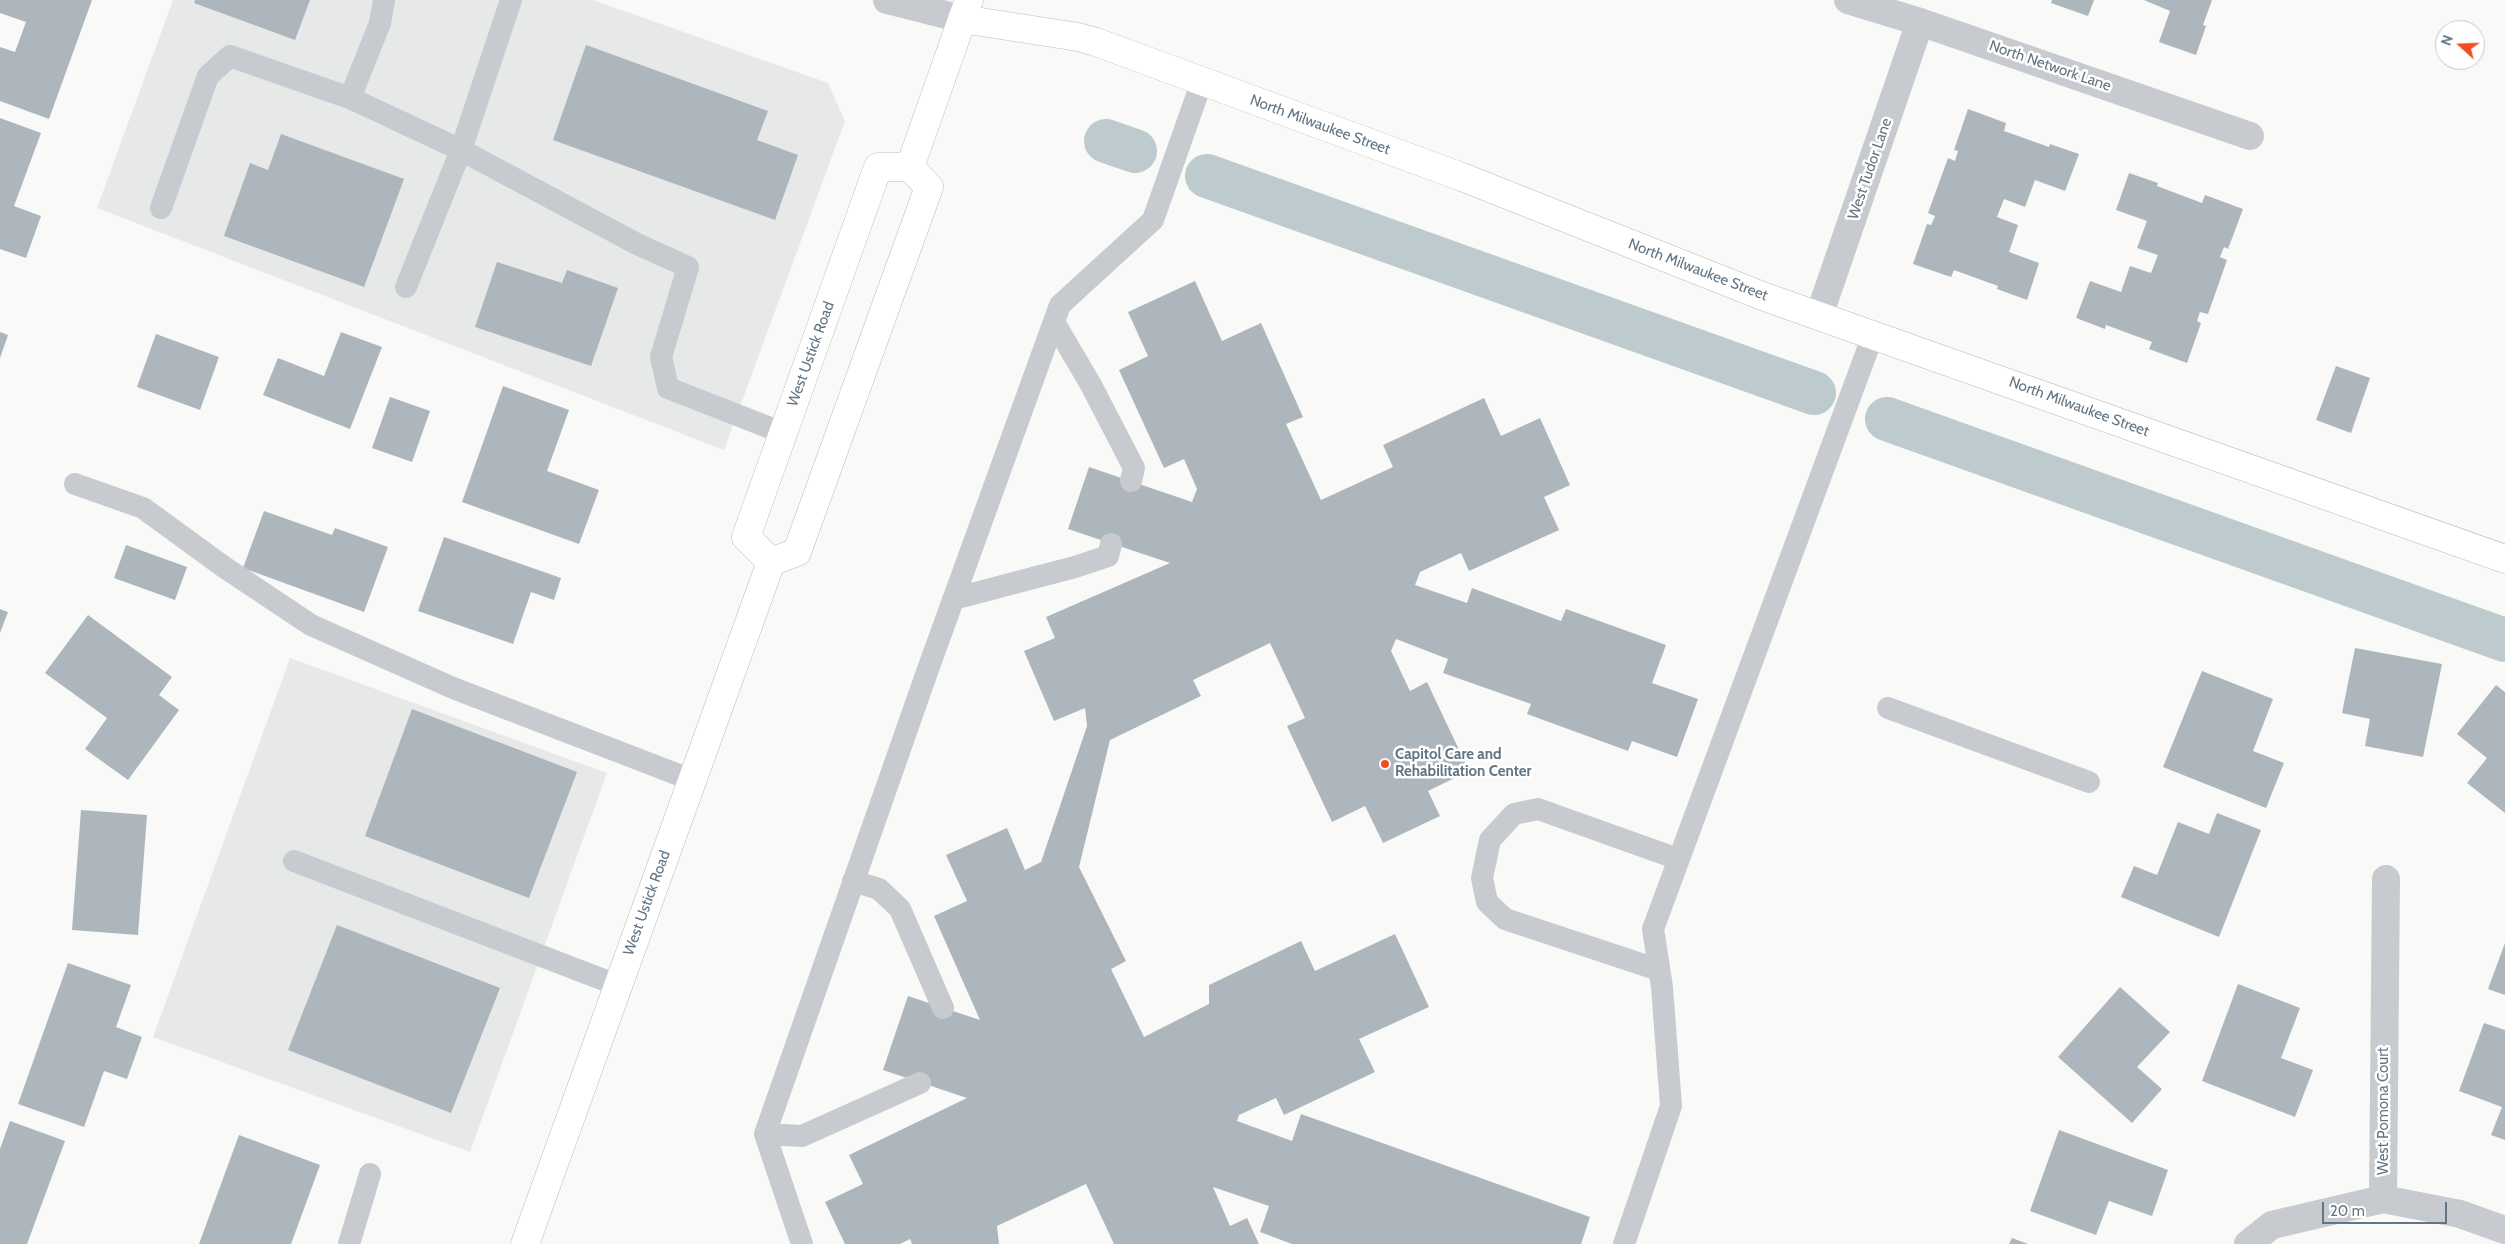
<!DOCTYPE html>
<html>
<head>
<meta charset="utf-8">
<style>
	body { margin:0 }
	#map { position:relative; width:2505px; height:1244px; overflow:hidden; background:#f9f9f7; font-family:Cabin,sans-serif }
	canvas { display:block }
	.north { position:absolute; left:2435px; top:20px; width:50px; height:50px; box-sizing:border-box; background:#fff; border:1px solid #c0c8ce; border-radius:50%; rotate:290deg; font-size:14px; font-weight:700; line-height:20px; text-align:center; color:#627584 }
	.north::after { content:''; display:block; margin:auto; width:18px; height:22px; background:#ef4e21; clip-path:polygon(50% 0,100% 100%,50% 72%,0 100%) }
	.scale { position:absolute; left:2322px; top:1202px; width:125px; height:22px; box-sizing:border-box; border:2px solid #627584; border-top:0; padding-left:6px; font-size:15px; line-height:18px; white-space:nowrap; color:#627584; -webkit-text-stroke:4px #fff; paint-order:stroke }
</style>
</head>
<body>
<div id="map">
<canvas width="2505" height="1244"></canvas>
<div class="north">N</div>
<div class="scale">20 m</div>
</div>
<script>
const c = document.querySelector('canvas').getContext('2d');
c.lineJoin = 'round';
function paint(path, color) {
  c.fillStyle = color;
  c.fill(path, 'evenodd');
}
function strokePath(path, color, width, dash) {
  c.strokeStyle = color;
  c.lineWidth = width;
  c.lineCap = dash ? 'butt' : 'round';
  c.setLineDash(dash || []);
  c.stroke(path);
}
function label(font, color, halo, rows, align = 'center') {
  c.font = font + ' Cabin,sans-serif';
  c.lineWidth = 5;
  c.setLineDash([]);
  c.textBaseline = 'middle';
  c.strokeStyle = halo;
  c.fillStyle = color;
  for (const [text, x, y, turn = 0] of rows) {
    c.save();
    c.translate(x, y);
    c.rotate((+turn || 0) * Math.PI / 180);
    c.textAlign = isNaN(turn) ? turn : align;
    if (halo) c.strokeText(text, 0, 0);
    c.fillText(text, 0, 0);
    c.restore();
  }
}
paint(new Path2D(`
	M173 0H593L828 83 845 121 724 450 97 208Z
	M290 658 607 773 470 1152 153 1037Z`), '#e7e8e8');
strokePath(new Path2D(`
	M1106 141 1135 151
	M1207 176 1814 393
	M1887 419 2505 640`), '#bdcace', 44);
paint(new Path2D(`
	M0 0H92L49 119 0 101V47L15 52 26 22 0 13Z
	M195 0H310L295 40 194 3Z
	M2052 0H2094L2088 16 2051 3Z
	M2144 0H2212L2203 25 2206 26 2196 55 2159 42 2170 11Z
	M586 45 768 111 757 140 798 155 775 220 553 140Z
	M1968 109 2006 123 2004 131 2049 147 2050 144 2079 154 2065 191 2035 180 2025 207 2004 199 1997 217 2018 225 2009 252 2039 263 2027 300 1997 289 1998 286 1954 270 1951 277 1913 264 1927 224 1931 225 1935 216 1928 213 1948 158 1955 161 1958 151 1954 150Z
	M0 118 41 133 14 206 41 216 26 258 0 249Z
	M281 134 404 179 364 287 224 236 250 163 268 170Z
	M2129 173 2158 183 2157 186 2202 203 2205 195 2243 209 2228 249 2224 247 2220 257 2227 260 2208 314 2200 312 2197 321 2201 323 2187 363 2149 349 2152 342 2106 325 2105 329 2076 318 2090 281 2121 292 2130 266 2151 273 2158 255 2137 248 2147 221 2116 210Z
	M497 262 562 283 567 270 618 288 591 366 475 327Z
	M1195 281 1222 341 1261 323 1303 417 1286 424 1321 500 1393 467 1383 445 1484 398 1501 436 1540 418 1570 485 1544 497 1559 530 1469 571 1461 553 1420 572 1415 585 1467 603 1472 588 1561 621 1566 609 1666 645 1652 683 1698 699 1677 757 1632 741 1628 751 1527 714 1531 704 1443 673 1448 659 1396 639 1391 651 1410 691 1427 682 1469 771 1428 791 1440 816 1383 843 1365 806 1332 822 1287 726 1305 718 1270 643 1193 680 1201 696 1110 740 1079 867 1126 961 1111 969 1144 1037 1209 1004V985L1301 941 1315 971 1395 934 1429 1007 1359 1039 1375 1072 1284 1115 1276 1098 1239 1115 1237 1121 1292 1141 1301 1114 1590 1217 1581 1244H1292L1260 1232 1269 1206 1213 1187 1230 1226 1247 1218 1259 1244H1114L1086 1184 997 1226 999 1244H912L910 1239 900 1244H845L825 1202 863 1184 849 1155 967 1098 883 1070 908 996 980 1020 934 916 967 901 946 855 1007 828 1025 870 1041 862 1087 726 1085 708 1054 721 1024 651 1055 638 1046 617 1170 563 1068 529 1089 467 1192 502 1197 489 1184 459 1164 468 1119 370 1148 356 1128 312Z
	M0 332 8 335 0 358Z
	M341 332 382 347 350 429 263 395 278 358 324 376Z
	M156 334 219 357 200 410 137 387Z
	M2336 366 2370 378 2351 433 2316 420Z
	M503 386 569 410 547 471 599 490 579 544 462 502Z
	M390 397 430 411 412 462 372 448Z
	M264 511 332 535 335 528 388 547 364 612 243 568Z
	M444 537 561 578 554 600 531 592 513 644 418 611Z
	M126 545 187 567 175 600 114 578Z
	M0 609 8 612 0 633Z
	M88 615 172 677 159 695 179 710 128 780 85 749 107 718 45 673Z
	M2355 648 2442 664 2423 757 2365 746 2370 719 2342 713Z
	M2202 671 2273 699 2253 751 2284 763 2266 808 2163 767Z
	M2496 685 2505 692V813L2467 783 2487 758 2457 734Z
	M412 709 577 772 529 898 365 836Z
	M81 810 147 815 138 935 72 930Z
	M2217 813 2261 830 2219 937 2121 897 2134 866 2157 875 2178 822 2209 834Z
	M337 925 500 988 451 1113 288 1050Z
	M2505 943V995L2488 989Z
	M68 963 131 985 116 1027 142 1037 127 1079 104 1071 84 1127 18 1104Z
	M2238 984 2300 1008 2281 1058 2313 1070 2295 1117 2202 1081Z
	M2120 987 2170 1032 2137 1067 2162 1089 2132 1123 2058 1057Z
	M2484 1023 2505 1030V1140L2491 1135 2502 1107 2459 1091Z
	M10 1121 65 1141 27 1244H0V1149Z
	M2059 1130 2168 1170 2152 1216 2109 1201 2096 1235 2030 1211Z
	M239 1135 320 1165 291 1244H199Z
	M2012 1238 2028 1244H2009Z`), '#adb6bc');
const secondary = new Path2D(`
	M962 19 1078 37 1096 42 1462 177 1765 297 2505 559
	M910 167 969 0
	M525 1244 771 562 797 552 929 187 910 167H878L746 537 771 562`);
strokePath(secondary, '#b6bdc2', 29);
strokePath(new Path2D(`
	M350 98 380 23 384 0
	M161 208 208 76 230 56 350 98 461 150 637 244 688 267 661 357 668 388 783 433
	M406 287 461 150 511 0
	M1054 322 1091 385 1134 468 1131 481
	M75 484 143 508 224 567 311 625 453 688 692 780
	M953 599 1075 567 1108 556 1111 544
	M1888 708 2089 782
	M294 861 617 985
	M853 881 879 889 900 909 943 1008
	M1659 970 1505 919 1487 902 1482 878 1490 840 1514 814 1538 809 1678 859
	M765 1134 802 1136 920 1083
	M349 1244 370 1174
	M802 1244 765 1134 927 672 1060 305 1153 220 1202 81
	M1624 1244 1671 1106 1662 987 1653 929 1873 335`), '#c7cbcf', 22);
strokePath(new Path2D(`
	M1848 0 1920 22 2250 136
	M1819 316 1920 22
	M2383 1199 2460 1214 2505 1230
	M2248 1244 2272 1225 2383 1199 2386 879`), '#c7cbcf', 28);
strokePath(new Path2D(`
	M887 0 962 19`), '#c7cbcf', 28);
strokePath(secondary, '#fff', 28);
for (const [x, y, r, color] of [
	[1385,764,5,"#ef4e21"]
]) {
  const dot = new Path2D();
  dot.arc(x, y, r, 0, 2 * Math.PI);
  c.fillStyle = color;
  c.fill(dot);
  strokePath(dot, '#fff', 2);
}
label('15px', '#627584', '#fff', [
	["North Network Lane",2050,66,19],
	["North Milwaukee Street",1320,125,20],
	["West Tudor Lane",1870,169,-71],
	["North Milwaukee Street",1698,270,21],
	["West Ustick Road",811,354,-70],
	["North Milwaukee Street",2079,407,20],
	["West Ustick Road",647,903,-70],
	["West Pomona Court",2384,1111,-90]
]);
label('bold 15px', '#627584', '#fff', [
	["Capitol Care and",1395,755],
	["Rehabilitation Center",1395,772]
], 'left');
</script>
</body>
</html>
